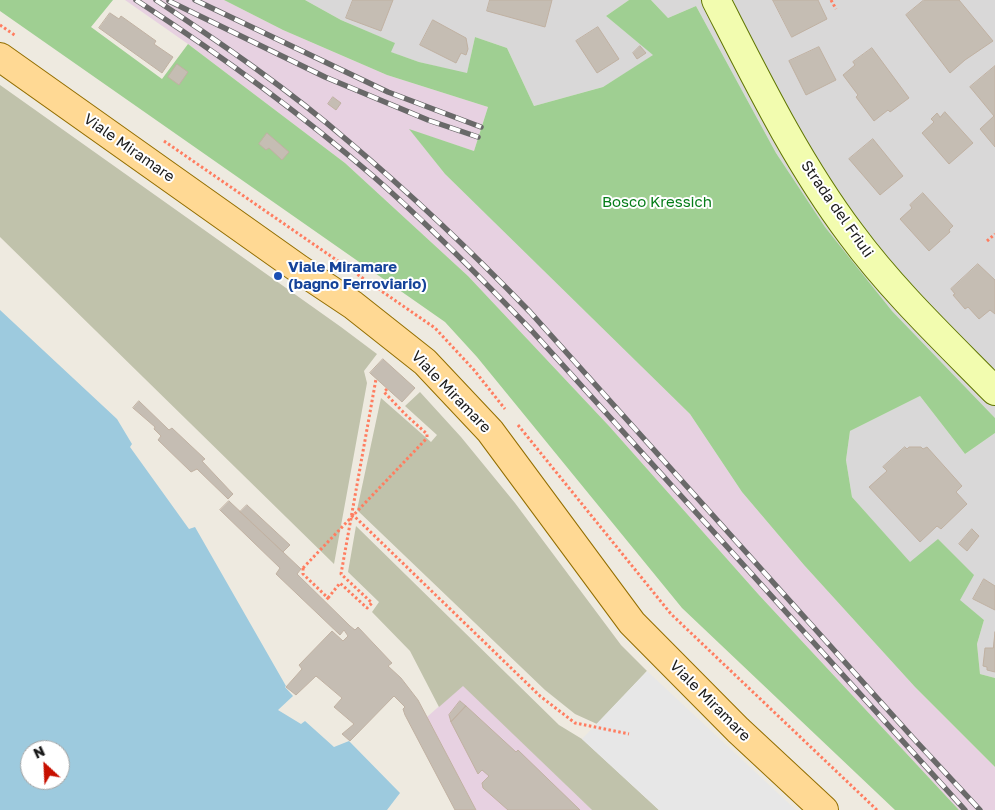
<!DOCTYPE html>
<html>
<head>
<meta charset="utf-8">
<style>
	body { margin:0 }
	#map { position:relative; width:995px; height:810px; overflow:hidden; background:#eeeae0; font-family:"Golos Text",sans-serif }
	canvas { display:block }
	.north { position:absolute; left:20px; top:740px; width:50px; height:50px; box-sizing:border-box; background:#fff; border:1px solid #a4a4a4; border-radius:50%; rotate:335deg; font-size:14px; font-weight:700; line-height:20px; text-align:center; color:#1b1b1b }
	.north::after { content:''; display:block; margin:auto; width:18px; height:22px; background:#c71000; clip-path:polygon(50% 0,100% 100%,50% 72%,0 100%) }
</style>
</head>
<body>
<div id="map">
<canvas width="995" height="810"></canvas>
<div class="north">N</div>
</div>
<script>
const c = document.querySelector('canvas').getContext('2d');
c.lineJoin = 'round';
function paint(path, color) {
  c.fillStyle = color;
  c.fill(path, 'evenodd');
}
function strokePath(path, color, width, dash) {
  c.strokeStyle = color;
  c.lineWidth = width;
  c.lineCap = dash ? 'butt' : 'round';
  c.setLineDash(dash || []);
  c.stroke(path);
}
function label(font, color, halo, rows, align = 'center') {
  c.font = font + ' "Golos Text",sans-serif';
  c.lineWidth = 4;
  c.setLineDash([]);
  c.textBaseline = 'middle';
  c.strokeStyle = halo;
  c.fillStyle = color;
  for (const [text, x, y, turn = 0] of rows) {
    c.save();
    c.translate(x, y);
    c.rotate((+turn || 0) * Math.PI / 180);
    c.textAlign = isNaN(turn) ? turn : align;
    if (halo) c.strokeText(text, 0, 0);
    c.fillText(text, 0, 0);
    c.restore();
  }
}
paint(new Path2D(`
	M305 0H629L606 16 654 55 603 87 534 106 507 48 475 37 467 74 419 62 390 52 394 43 341 20Z
	M651 0H995V418L892 311 825 227 776 153 696 6 668 18Z
	M920 396 965 454 995 433V678L980 674 977 644 984 620 910 563 852 497 846 460 850 431Z`), '#d9d8d8');
paint(new Path2D(`
	M125 0H224L283 30 387 75 488 107 474 151 410 130 445 174 690 414 742 492 804 565 915 687 995 767V810H959L759 595 609 426 468 276 345 163 188 44Z
	M463 685 592 810H476L427 717Z`), '#e7d1e1');
paint(new Path2D(`
	M0 85 341 327 377 354 364 371 367 383 334 564 0 237Z
	M420 392 461 437 515 503 621 645 647 671 597 724 575 714 545 690 357 510 381 398 431 442 437 435 405 406Z
	M356 526 559 725 582 739 659 810H592L463 686 439 707 410 651 372 612 379 602 348 572Z`), '#c0c2ab');
paint(new Path2D(`
	M0 0H113L91 27 162 79 188 44 345 163 468 276 609 426 759 595 959 810H895L682 608 477 357 445 322 0 11Z
	M224 0H305L341 20 395 43 391 52 419 62 467 73 475 37 507 48 534 106 603 87 653 55 606 16 629 0H651L668 18 696 6 776 153 825 227 892 311 995 418V433L965 454 920 396 850 431 846 460 852 497 910 562 938 539 974 575 960 600 984 620 977 644 980 674 995 678V767L915 687 804 565 742 492 690 414 445 174 409 129 474 151 488 107 387 75 283 30Z`), '#9fcf92');
paint(new Path2D(`
	M647 671 796 810H659L582 739Z`), '#e7e7e7');
paint(new Path2D(`
	M0 310 117 419 132 444 130 447 189 529 195 527 286 686 285 687 293 696 278 710 301 724 305 721 334 747 349 741 400 793 387 810H0ZM30 750H60V780H30Z`), '#9dcade');
const building = new Path2D(`
	M353 0H393L381 31 346 18Z
	M490 0H552L545 27 487 11Z
	M773 0H818L827 19 792 37Z
	M924 0H959L993 41 965 60 950 73 906 15Z
	M110 13 119 19 121 16 156 41 154 44 173 57 162 73 99 28Z
	M433 20 466 38 468 49 466 55 461 53 456 63 420 45Z
	M598 27 619 59 597 73 576 41Z
	M640 46 646 53 637 59 633 53Z
	M819 47 836 80 806 95 789 61Z
	M872 48 909 98 890 112 888 110 874 121 856 97 858 95 843 75 855 65 853 62Z
	M177 64 188 72 179 85 168 77Z
	M995 66V147L980 129 994 116 970 87Z
	M333 97 341 103 336 110 328 104Z
	M945 112 973 143 949 164 922 133 934 122 931 119 937 113 940 117Z
	M267 133 289 152 282 160 269 148 266 150 259 144Z
	M873 139 903 176 880 195 849 159Z
	M923 193 953 226 949 230 950 232 929 251 900 219 912 208 910 205Z
	M978 264 995 280V314L990 310 979 319 968 307 965 309 953 295 955 294 951 289Z
	M383 359 415 388 402 402 370 373Z
	M139 401 169 430 172 428 205 459 202 461 233 494 228 499 197 469 191 472 158 440 161 436 154 429 155 427 133 408Z
	M905 447 907 449 909 447H921L923 449 927 447 962 486 956 492 967 504 941 529 937 526 920 542 869 487 887 471 883 467Z
	M229 501 301 569 297 574 350 626 355 630 358 627 392 663 388 666 401 678 418 700 476 810H455L405 715 403 709 405 707 394 696 350 741 342 734 354 724 334 707 342 698 316 676 296 695 286 687 302 669 299 665 332 631 343 641 348 636 344 630 340 635 276 574 280 568 220 510Z
	M247 505 290 545 283 552 240 512Z
	M972 529 979 536 967 551 959 544Z
	M984 579 995 586V610L973 599Z
	M995 632V672L987 670V667L983 666 985 648H993Z
	M460 701 466 706 451 722 449 715Z
	M466 706 516 752 518 750 580 810H508L483 788 482 783 489 776 482 770 478 774 451 722Z`);
paint(building, '#c5bdb3');
strokePath(building, '#c0b1a2', 1);
const secondary = new Path2D(`
	M716 0C757 80 797 162 851 234 893 291 945 340 995 391`);
const primary = new Path2D(`
	M0 57 299 269 353 305 425 362 490 431 632 623 738 730 824 810`);
strokePath(secondary, '#5f7500', 30);
strokePath(primary, '#936e00', 30);
strokePath(new Path2D(`
	M831 0 836 9
	M0 25 16 36
	M164 141 435 328 474 370 505 409
	M987 241 995 234
	M387 389 384 392 406 415 427 434V438
	M518 425 671 614 877 810
	M352 514 540 696 575 723 629 734
	M303 568V574L328 598 325 601
	M328 598 340 583 367 608 372 603 341 574 376 379`), '#ff7d60', 3, [2.5, 2.5]);
strokePath(secondary, '#f2fcaf', 28);
strokePath(primary, '#ffd994', 28);
const rail = new Path2D(`
	M136 0C219 54 299 112 374 177 429 225 481 278 532 331L965 810
	M156 0C222 44 288 89 348 141 412 195 472 252 530 312L914 739 980 810
	M195 0 388 92 481 127
	M169 1 325 77 428 120 478 137`);
strokePath(rail, '#696969', 5.5);
strokePath(rail, '#fff', 4, [11]);
strokePath(new Path2D(`
	M303 568 427 438`), '#ff7d60', 3, [2.5, 2.5]);
for (const [x, y, r, color] of [
	[278,276,5,"#1a4fb4"]
]) {
  const dot = new Path2D();
  dot.arc(x, y, r, 0, 2 * Math.PI);
  c.fillStyle = color;
  c.fill(dot);
  strokePath(dot, '#fff', 2);
}
label('15px', '#1b1b1b', '#fff', [
	["Viale Miramare",129,148,35],
	["Strada del Friuli",837,209,55],
	["Viale Miramare",451,392,46],
	["Viale Miramare",710,701,45]
]);
label('15px', '#067d19', '#fff', [
	["Bosco Kressich",657,202]
]);
label('bold 15px', '#164399', '#fff', [
	["Viale Miramare",288,267],
	["(bagno Ferroviario)",288,284]
], 'left');
</script>
</body>
</html>
